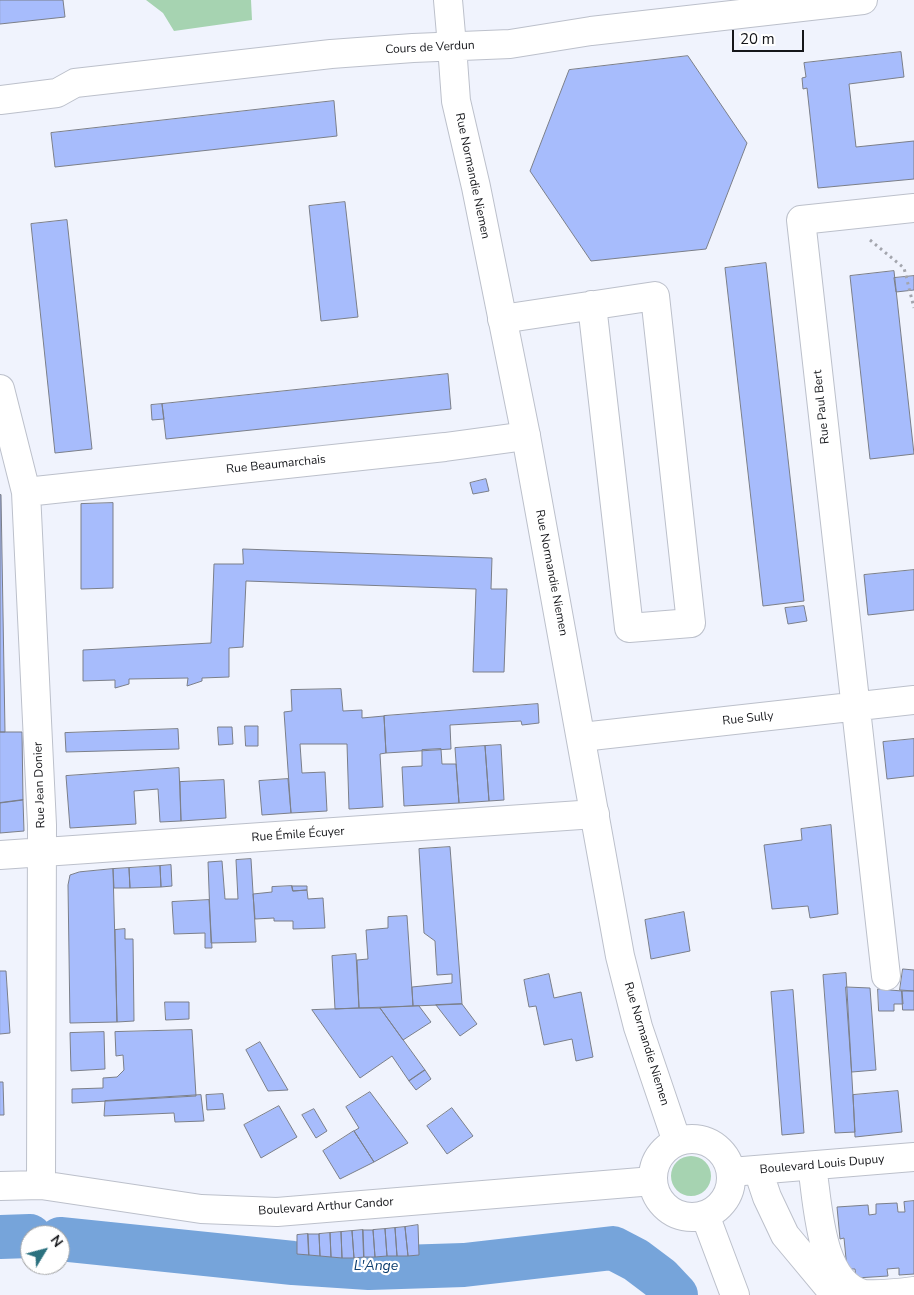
<!DOCTYPE html>
<html>
<head>
<meta charset="utf-8">
<style>
	body { margin:0 }
	#map { position:relative; width:914px; height:1295px; overflow:hidden; background:#f0f3fd; font-family:"Nunito Sans",sans-serif }
	canvas { display:block }
	.north { position:absolute; left:20px; top:1225px; width:50px; height:50px; box-sizing:border-box; background:#fff; border:1px solid #a1a2a3; border-radius:50%; rotate:53deg; font-size:14px; font-weight:700; line-height:20px; text-align:center; color:#15161a }
	.north::after { content:''; display:block; margin:auto; width:18px; height:22px; background:#2b717f; clip-path:polygon(50% 0,100% 100%,50% 72%,0 100%) }
	.scale { position:absolute; left:732px; top:30px; width:72px; height:22px; box-sizing:border-box; border:2px solid #15161a; border-top:0; padding-left:6px; font-size:15px; line-height:18px; white-space:nowrap; color:#15161a; -webkit-text-stroke:4px #fff; paint-order:stroke }
</style>
</head>
<body>
<div id="map">
<canvas width="914" height="1295"></canvas>
<div class="north">N</div>
<div class="scale">20 m</div>
</div>
<script>
const c = document.querySelector('canvas').getContext('2d');
c.lineJoin = 'round';
function paint(path, color) {
  c.fillStyle = color;
  c.fill(path, 'evenodd');
}
function strokePath(path, color, width, dash) {
  c.strokeStyle = color;
  c.lineWidth = width;
  c.lineCap = dash ? 'butt' : 'round';
  c.setLineDash(dash || []);
  c.stroke(path);
}
function label(font, color, halo, rows, align = 'center') {
  c.font = font + ' "Nunito Sans",sans-serif';
  c.lineWidth = 4.5;
  c.setLineDash([]);
  c.textBaseline = 'middle';
  c.strokeStyle = halo;
  c.fillStyle = color;
  for (const [text, x, y, turn = 0] of rows) {
    c.save();
    c.translate(x, y);
    c.rotate((+turn || 0) * Math.PI / 180);
    c.textAlign = isNaN(turn) ? turn : align;
    if (halo) c.strokeText(text, 0, 0);
    c.fillText(text, 0, 0);
    c.restore();
  }
}
paint(new Path2D(`
	M146 0H251L252 20 174 31 163 13Z
	M671 1176a20 20 0 1 1 40 0a20 20 0 1 1-40 0Z`), '#a6d3b1');
strokePath(new Path2D(`
	M0 1237 30 1236
	M60 1239 293 1263 369 1268 464 1265 613 1248 636 1260 660 1278 676 1295`), '#76a4da', 44);
const building = new Path2D(`
	M0 0H63L65 17 0 24Z
	M901 52 904 77 849 84 856 147 914 141V179L818 188 807 88 803 89 802 78 806 77 804 63Z
	M688 56 747 143 706 249 591 261 530 171 569 70Z
	M334 101 337 136 55 167 51 133Z
	M345 202 358 317 321 321 309 206Z
	M67 220 92 449 55 453 31 224Z
	M766 263 804 601 763 606 725 268Z
	M894 271 914 454 870 459 850 276Z
	M914 276V290L896 292 894 278Z
	M448 374 451 409 166 439 162 404Z
	M162 404 164 419 152 420 151 405Z
	M486 479 489 491 473 494 470 483Z
	M1 495 5 732H0V495Z
	M113 503V588L81 589V504Z
	M243 549 492 558 491 589H507L504 672H473L476 589 246 581 243 647 229 648V677L202 678V681L187 686 188 678 129 679V684L115 688V680L83 681V650L211 643 214 564H243Z
	M914 570V610L868 615 864 575Z
	M804 606 807 621 788 624 785 608Z
	M341 689 343 711 362 710V718L384 716 386 753 380 754 383 807 349 809 347 744H300L302 773 325 772 327 811 291 813 284 712 292 711 291 690Z
	M538 704 539 723 522 725 521 721 450 725 451 749 386 753 384 716Z
	M245 726H258V746H246Z
	M218 727H232L233 744 219 745Z
	M178 729 179 749 66 752 65 733Z
	M0 732H22L23 800 0 803Z
	M914 739V776L887 779 883 742Z
	M501 745 504 800 489 801 485 746Z
	M485 746 489 801 459 803 455 748Z
	M441 749 442 764H456L459 803 404 806 402 767 422 766V750Z
	M179 768 181 821 160 822 158 789 134 791 136 824 70 828 66 776Z
	M288 779 291 813 262 815 259 781Z
	M224 780 226 818 181 821 180 782Z
	M23 800 24 831 0 833V803Z
	M831 825 838 914 810 918 808 906 772 909 764 845 802 840 801 829Z
	M450 847 462 1004 413 1006 412 987 452 983V974L437 975 435 941 424 933 419 849Z
	M251 859 256 942 211 943 208 862 222 861 225 899H238L236 860Z
	M171 865 172 886 161 887 160 866Z
	M160 866 161 887 130 888 129 868Z
	M129 868 130 888H114L113 869Z
	M113 869 117 1022 70 1023 68 885 70 875 79 872Z
	M292 886 293 891 307 890 308 899 323 898 325 928 293 929V921H274V918L255 919 253 894 272 892V887Z
	M292 886H307V890L293 891Z
	M209 900 212 948H205V933L174 934 172 902Z
	M684 912 690 951 651 959 645 920Z
	M407 916 413 1006 359 1008 357 960 368 959 366 930 388 928V917Z
	M125 929V939H133L134 1021 117 1022 115 930Z
	M356 954 359 1008 335 1009 332 956Z
	M903 969 914 970V991L900 990Z
	M0 971H6L10 1033 0 1034Z
	M846 973 855 1132 835 1133 823 975Z
	M549 974 554 998 581 992 593 1057 576 1061 572 1039 544 1045 536 1006 529 1007 524 980Z
	M846 987 870 988 876 1070 852 1072Z
	M878 989 902 991 903 1004H894V1011H879Z
	M793 990 804 1133 782 1135 771 992Z
	M902 991H914V1010H903Z
	M165 1002H189V1019L166 1020Z
	M462 1004 477 1024 460 1036 436 1005Z
	M419 1006 431 1022 403 1040 380 1008Z
	M359 1008H380L425 1070 409 1081 392 1056 360 1078 312 1010Z
	M192 1030 196 1096 72 1103V1089L103 1088V1078L117 1077 124 1070 123 1055 116 1056 115 1032Z
	M104 1032 105 1069 71 1071 70 1033Z
	M260 1042 288 1090 268 1091 246 1050Z
	M425 1070 431 1079 416 1090 409 1081Z
	M0 1082H3L4 1115H0Z
	M898 1091 902 1132 855 1137 853 1095Z
	M370 1092 408 1143 374 1162 354 1131 359 1128 346 1107Z
	M223 1094 225 1109 207 1110 206 1095Z
	M201 1095 204 1121 175 1122 174 1113 104 1116 105 1101Z
	M279 1106 297 1137 261 1158 244 1125Z
	M452 1108 473 1136 447 1154 427 1126Z
	M314 1109 327 1131 316 1138 302 1115Z
	M354 1131 374 1162 340 1179 323 1151Z
	M914 1201V1274L899 1275V1268L887 1269 888 1276 856 1278 855 1269H847L844 1238 840 1239 837 1207 868 1205 869 1215 876 1214V1204L897 1203 898 1212H905L904 1202Z
	M418 1225 419 1255 408 1256 405 1227Z
	M405 1227 408 1256H397L395 1228Z
	M395 1228 397 1256H387L385 1229Z
	M385 1229 387 1256 375 1257 373 1230Z
	M363 1230H373L375 1257H364Z
	M363 1230 364 1257 354 1258 352 1231Z
	M352 1231 354 1258H342L341 1232Z
	M341 1232 342 1258 331 1257 330 1233Z
	M330 1233 331 1257 320 1256 319 1234Z
	M308 1234 309 1255 297 1254V1235Z
	M308 1234H319L320 1256 309 1255Z`);
paint(building, '#a7bcfc');
strokePath(building, '#7b7f89', 1);
const minor = new Path2D(`
	M448 0 452 46
	M502 319 655 296 691 623 629 628 592 305
	M0 389 26 492 27 513 42 825 41 1185
	M26 492 445 447 526 436
	M582 737 914 700
	M0 855 595 814
	M886 976 801 220 914 208
	M812 1166C818 1202 819 1283 864 1294 879 1295 899 1293 914 1291
	M758 1170 767 1197 785 1235 835 1295
	M731 1172 914 1157
	M0 1186 41 1185 201 1209 277 1212 653 1181`);
const major = new Path2D(`
	M452 46 456 101 476 187 526 436 620 956 638 1027 677 1142
	M0 100 57 93 75 83 331 54 413 48 510 44 591 31 863 0
	M653 1178a39 39 0 1 1 78 0a39 39 0 1 1-78 0Z
	M705 1215 735 1295`);
strokePath(minor, '#bcc0cb', 30);
strokePath(major, '#bcc0cb', 30);
strokePath(new Path2D(`
	M870 240 904 268 914 308`), '#a3a5ad', 3, [2.5, 4]);
strokePath(minor, '#fff', 28);
strokePath(major, '#fff', 28);
label('12px', '#15161a', '#fff', [
	["Cours de Verdun",430,48,-3],
	["Rue Normandie Niemen",472,176,78],
	["Rue Paul Bert",822,407,-96],
	["Rue Beaumarchais",276,465,-6],
	["Rue Normandie Niemen",551,573,79],
	["Rue Sully",748,719,-6],
	["Rue Jean Donier",40,785,-92],
	["Rue Émile Écuyer",298,835,-4],
	["Rue Normandie Niemen",646,1044,73],
	["Boulevard Louis Dupuy",822,1165,-5],
	["Boulevard Arthur Candor",326,1207,-4]
]);
label('italic 14px', '#0c3d6e', '#fff', [
	["L'Ange",376,1267]
]);
</script>
</body>
</html>
